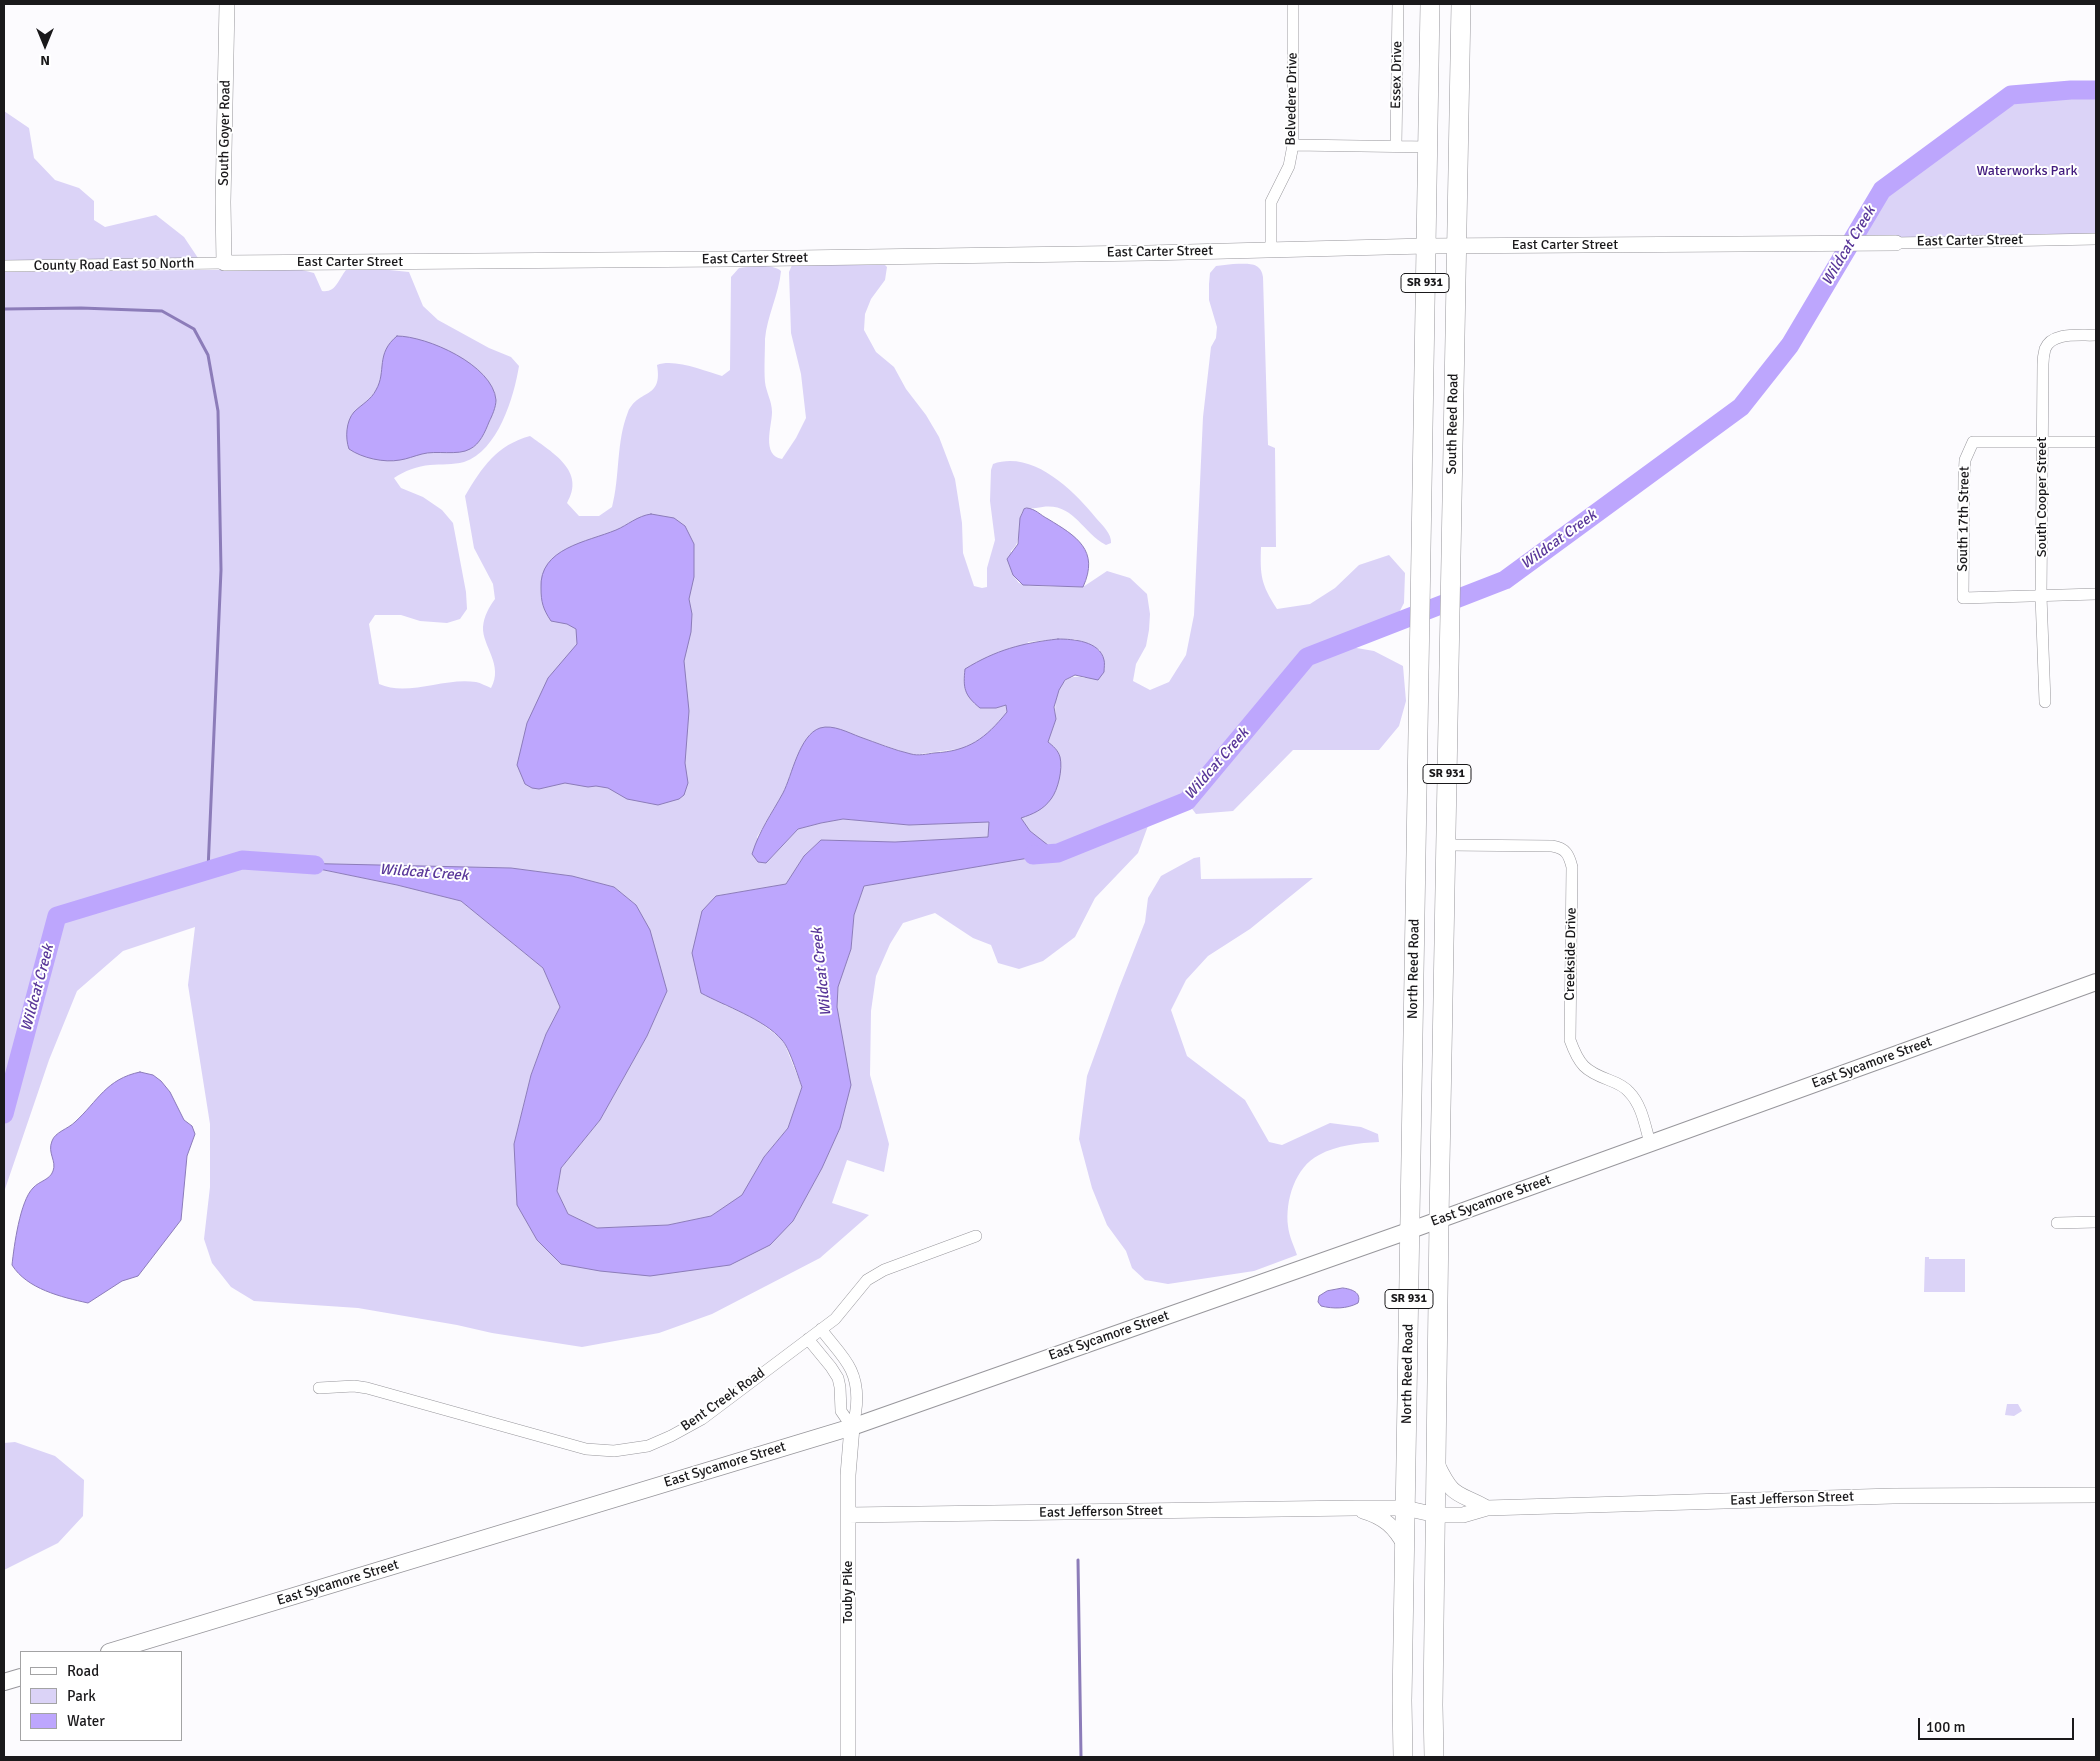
<!DOCTYPE html>
<html>
<head>
<meta charset="utf-8">
<style>
	body { margin:0 }
	#map { position:relative; width:2100px; height:1761px; overflow:hidden; background:#fcfbfe; font-family:Signika,sans-serif }
	canvas { display:block }
	.frame { position:absolute; inset:0; border:5px solid #1a191b; pointer-events:none }
	.legend { position:absolute; left:20px; top:1651px; width:162px; height:90px; box-sizing:border-box; background:#fff; border:1px solid #a3a3a4; margin:0; padding:6px 9px; list-style:none; font-size:15px; color:#1a191b }
	.legend li { display:flex; align-items:center; gap:10px; height:25px }
	.legend b { width:25px; border:1px solid #a3a3a4 }
	.north { position:absolute; left:20px; top:20px; width:50px; height:50px; -webkit-text-stroke:4px #fff; paint-order:stroke; rotate:180deg; font-size:14px; font-weight:700; line-height:20px; text-align:center; color:#1a191b }
	.north::after { content:''; display:block; margin:auto; width:18px; height:22px; background:#1a191b; clip-path:polygon(50% 0,100% 100%,50% 72%,0 100%) }
	.scale { position:absolute; left:1918px; top:1718px; width:156px; height:22px; box-sizing:border-box; border:2px solid #1a191b; border-top:0; padding-left:6px; font-size:15px; line-height:18px; white-space:nowrap; color:#1a191b; -webkit-text-stroke:4px #fff; paint-order:stroke }
</style>
</head>
<body>
<div id="map">
<canvas width="2100" height="1761"></canvas>
<div class="frame"></div>
<ul class="legend">
<li><b style="height:6px;background:#fff"></b>Road</li>
<li><b style="height:14px;background:#dbd3f7"></b>Park</li>
<li><b style="height:14px;background:#bda6fd"></b>Water</li>
</ul>
<div class="north">N</div>
<div class="scale">100 m</div>
</div>
<script>
const c = document.querySelector('canvas').getContext('2d');
c.lineJoin = 'round';
function paint(path, color) {
  c.fillStyle = color;
  c.fill(path, 'evenodd');
}
function strokePath(path, color, width, dash) {
  c.strokeStyle = color;
  c.lineWidth = width;
  c.lineCap = dash ? 'butt' : 'round';
  c.setLineDash(dash || []);
  c.stroke(path);
}
function label(font, color, halo, rows, align = 'center') {
  c.font = font + ' Signika,sans-serif';
  c.lineWidth = 4;
  c.setLineDash([]);
  c.textBaseline = 'middle';
  c.strokeStyle = halo;
  c.fillStyle = color;
  for (const [text, x, y, turn = 0] of rows) {
    c.save();
    c.translate(x, y);
    c.rotate((+turn || 0) * Math.PI / 180);
    c.textAlign = isNaN(turn) ? turn : align;
    if (halo) c.strokeText(text, 0, 0);
    c.fillText(text, 0, 0);
    c.restore();
  }
}
paint(new Path2D(`
	M2071 90H2096V239L1850 243 1882 190 2011 95Z
	M4 111 29 128 34 158 55 180 79 188 94 201V220L105 227 156 215 184 237 202 264 4 266Z
	M1233 264C1246 264 1261 261 1263 277L1268 445 1275 448 1276 547H1261C1260 576 1261 584 1277 609L1310 604 1335 588 1359 565 1389 555 1405 573 1404 603 1393 624 1339 645 1374 651 1403 666 1406 701 1399 726 1379 750H1293L1233 811 1196 814 1187 802 1152 815 1138 853 1095 898 1075 937 1043 961 1019 969 998 963 991 945 973 938 935 913 903 923 890 944 876 976 871 1011 870 1075 889 1144 884 1172 847 1160 832 1203 869 1215 820 1258 712 1314 659 1333 582 1347 492 1333 457 1325 358 1308 254 1301 231 1287 212 1263 204 1239 210 1187V1124L188 985 195 927 123 951 77 991 49 1060 4 1192V272L298 269 314 273 322 291C336 293 338 280 346 270L370 268 409 272 423 306 438 320 489 348 511 357 519 366C514 397 498 451 464 462 453 465 441 464 430 465 418 466 404 471 394 478L401 488 423 497 442 510 453 523 466 592 467 609 460 619 447 623 420 621 401 615H375L369 624 379 684C408 697 444 677 476 682 481 683 486 686 491 688 504 665 482 646 483 627 484 616 489 607 495 599L493 584 474 548 465 496C482 467 497 445 530 436 553 453 586 471 567 503L579 516H599L612 507C620 477 616 442 628 412 639 388 663 400 657 365 674 358 705 371 722 376L730 370 731 277 739 268C751 267 771 263 781 271 779 294 767 316 765 339 765 352 764 369 765 382 766 392 772 401 772 412 772 426 761 455 782 459L796 438 806 418 801 374 791 333 789 272 792 265H885L887 267 885 280 871 299 865 314 864 330 876 352 894 367 906 389 926 415 939 437 955 479 962 523 963 553 974 586 982 588 987 587V568L995 540 990 501 991 470 993 464C1033 450 1073 490 1096 518 1102 525 1112 534 1111 543L1106 545C1079 530 1073 499 1036 508 1028 509 1024 506 1021 515 1018 528 1022 542 1011 551L1013 575 1019 583 1030 586 1083 587 1107 571 1130 578 1147 594 1150 614 1149 630 1146 646 1136 664 1133 681 1150 690 1169 682 1186 655 1194 615 1203 417 1211 347 1216 338 1217 327 1209 300V284L1210 273 1216 266ZM1058 639H1075L1100 650 1085 678C1059 671 1053 698 1056 719L1021 818 1030 831 1057 853 864 886 854 915 851 949 838 986 837 1007 842 1045 840 1128 822 1168 793 1221 537 1240 514 1144 531 1075 546 1034 560 1007 543 968 461 901 397 885 294 864 511 868 572 876 614 887 636 905 667 991 647 1036 600 1120 561 1168 557 1191 568 1214 597 1228 668 1225 711 1216 742 1196 764 1157 788 1128 802 1087 783 1040 751 1016 724 1005 716 896 786 884 804 856 821 840 895 842 988 837 989 822 909 825 843 819 821 823 798 829 766 863 757 837 784 792 791 772 862 738 913 755 965 748 982 739 992 731 1007 713 1006 705 996 708 1028 642Z
	M1200 857 1201 879 1313 878 1250 929 1208 956 1186 980 1171 1010 1187 1056 1245 1100 1269 1142 1282 1145 1330 1123 1361 1127 1378 1134 1379 1142C1359 1143 1337 1145 1319 1155 1295 1167 1285 1201 1288 1226 1289 1236 1294 1246 1297 1255L1254 1271 1168 1284 1145 1280 1132 1268 1126 1251 1107 1225 1092 1188 1079 1139 1087 1076 1119 988 1145 922 1148 898 1161 876 1194 858Z
	M1925 1257H1929V1259H1965V1292H1924Z
	M2007 1404H2018L2022 1411 2014 1416 2005 1415Z
	M15 1442 55 1456 84 1480 83 1516 58 1543 4 1570V1443Z`), '#dbd3f7');
const water = new Path2D(`
	M397 336C427 336 493 365 496 400 496 407 492 416 489 422 485 432 480 444 470 449 458 456 436 450 422 454 414 456 407 459 400 460 384 463 362 458 349 449 345 438 346 421 354 412 362 404 371 400 376 390 387 371 375 354 397 336Z
	M1027 508C1036 509 1040 515 1048 519 1076 536 1100 550 1083 587L1023 585 1013 575 1007 559 1018 544 1020 518 1024 509Z
	M651 514 674 518 685 526 694 544V577L689 599 692 614 691 632 684 661 689 711 685 763 688 783 684 795 679 799 658 805 627 799 608 788 596 786 588 787 565 783 539 789 532 788 525 784 517 765 527 723 548 678 577 644 576 629 567 624 551 621C543 609 541 602 541 588 539 548 587 542 616 530 628 525 637 516 651 514Z
	M1058 639C1073 639 1100 641 1104 660 1105 663 1104 668 1104 672L1098 680 1075 675 1065 680 1059 690 1054 707 1056 719 1048 742C1053 746 1058 750 1060 757 1063 769 1058 790 1051 799 1043 810 1033 814 1021 818L1030 831 1058 853 864 886 854 915 851 949 838 987 837 1007 851 1085 840 1128 822 1168 793 1221 770 1245 730 1265 650 1276 600 1271 561 1264 537 1240 517 1205 514 1144 531 1075 546 1034 560 1007 543 968 461 901 397 885 290 863 511 868 572 876 614 887 636 905 650 930 667 991 647 1036 600 1120 561 1168 557 1191 568 1214 597 1228 668 1225 711 1216 742 1195 764 1157 788 1128 802 1087C798 1076 789 1047 782 1040 764 1019 725 1006 701 993L692 953 702 911 716 896 786 884 804 856 821 840 895 842 988 837 989 822 909 825 843 819 821 823 798 829 766 863 758 862 752 854C760 829 771 815 783 793 792 776 799 735 820 728 833 724 849 733 860 737 877 743 894 750 911 754 918 756 927 754 934 753 969 751 985 739 1007 712L1006 705 996 708H980C964 695 963 688 965 669 996 650 1022 643 1058 639Z
	M140 1072 153 1075 161 1081 170 1092 184 1120 192 1126 195 1134 187 1156 181 1220 138 1276 122 1281 88 1303C61 1297 27 1289 12 1265 14 1246 20 1201 33 1188 39 1181 50 1180 53 1171 57 1161 47 1153 52 1141 55 1132 68 1129 75 1122 98 1101 106 1079 140 1072Z
	M1343 1288C1351 1289 1362 1292 1358 1303 1347 1309 1333 1309 1321 1306L1318 1302 1319 1296 1327 1291Z`);
paint(water, '#bda6fd');
strokePath(water, '#8c7cb9', 1);
strokePath(new Path2D(`
	M4 309 81 308 162 311 194 329 208 355 218 411 221 570 208 870
	M1078 1560 1081 1757`), '#8c7cb9', 3);
strokePath(new Path2D(`
	M1033 855 1058 853 1187 801 1307 657 1505 580 1741 407 1790 345 1882 190 2011 95 2071 90H2096
	M4 1114 57 916 242 860 315 865`), '#bda6fd', 19);
const minor = new Path2D(`
	M1293 145 1428 147
	M1396 146 1398 4
	M1896 243 2096 239
	M1271 250V202L1289 166 1293 145V4
	M4 266 224 263
	M2096 442H1973L1965 460 1964 478 1963 598 2096 594
	M2045 702 2041 596 2043 364C2043 360 2044 353 2045 349 2052 331 2081 336 2096 335
	M1447 845 1552 846C1566 848 1569 855 1572 867L1570 1040C1579 1065 1585 1071 1609 1080 1617 1083 1624 1086 1629 1092 1642 1105 1645 1126 1650 1143
	M2057 1223 2096 1222
	M821 1329C830 1342 844 1355 851 1370 859 1387 858 1409 852 1427
	M808 1339 831 1367 838 1378 840 1387 841 1411 852 1427
	M319 1388 354 1386 367 1388 586 1449 614 1451 648 1446 671 1436 702 1419 835 1319 867 1280 884 1270 976 1236`);
const tertiary = new Path2D(`
	M227 4 223 202 224 263 727 259 1148 253 1426 246 1896 243
	M1437 1464C1454 1500 1457 1491 1487 1508
	M1363 1511C1384 1517 1395 1527 1405 1546
	M848 1515 1355 1508H1405L1436 1515H1463L1487 1508 1893 1496 2096 1495
	M848 1757V1475L852 1427`);
const secondary = new Path2D(`
	M109 1652 852 1427 1411 1230 2096 982
	M4 1682 21 1677`);
const primary = new Path2D(`
	M1403 1757 1402 1700 1430 4
	M1434 1757 1433 1705 1439 1219 1461 4`);
strokePath(minor, '#98979c', 12);
strokePath(tertiary, '#98979c', 16);
strokePath(secondary, '#98979c', 18);
strokePath(primary, '#98979c', 20);
strokePath(minor, '#fff', 11);
strokePath(tertiary, '#fff', 15);
strokePath(secondary, '#fff', 16);
strokePath(primary, '#fff', 19);
for (const [x, y, w] of [
	[1425,283,48],
	[1447,774,48],
	[1409,1299,48]
]) {
  const box = new Path2D();
  box.roundRect(x - w / 2, y - 9.5, w, 19, 4);
  c.fillStyle = '#fff';
  c.fill(box);
  strokePath(box, '#1a191b', 1);
}
label('bold 12px', '#1a191b', null, [
	["SR 931",1425,283],
	["SR 931",1447,774],
	["SR 931",1409,1299]
]);
label('14px', '#1a191b', '#fff', [
	["Essex Drive",1397,75,-89],
	["Belvedere Drive",1292,99,-89],
	["South Goyer Road",225,133,-89],
	["East Carter Street",1970,241,-1],
	["East Carter Street",1565,245],
	["East Carter Street",1160,252,-1],
	["East Carter Street",755,259,-1],
	["East Carter Street",350,262],
	["County Road East 50 North",114,265,-1],
	["South Reed Road",1453,424,-89],
	["South Cooper Street",2042,497,-90],
	["South 17th Street",1964,519,-89],
	["Creekside Drive",1571,954,-89],
	["North Reed Road",1414,969,-89],
	["East Sycamore Street",1872,1063,-20],
	["East Sycamore Street",1491,1201,-20],
	["East Sycamore Street",1109,1336,-19],
	["North Reed Road",1408,1374,-89],
	["Bent Creek Road",723,1400,-35],
	["East Sycamore Street",725,1465,-17],
	["East Jefferson Street",1792,1499,-2],
	["East Jefferson Street",1101,1512,-1],
	["East Sycamore Street",338,1583,-17],
	["Touby Pike",848,1592,-90]
]);
label('14px', '#421b7e', '#fff', [
	["Waterworks Park",2027,171]
]);
label('italic 15px', '#593799', '#fff', [
	["Wildcat Creek",1849,246,-59],
	["Wildcat Creek",1559,540,-36],
	["Wildcat Creek",1217,764,-49],
	["Wildcat Creek",424,873,4],
	["Wildcat Creek",822,972,-96],
	["Wildcat Creek",38,988,-75]
]);
</script>
</body>
</html>
